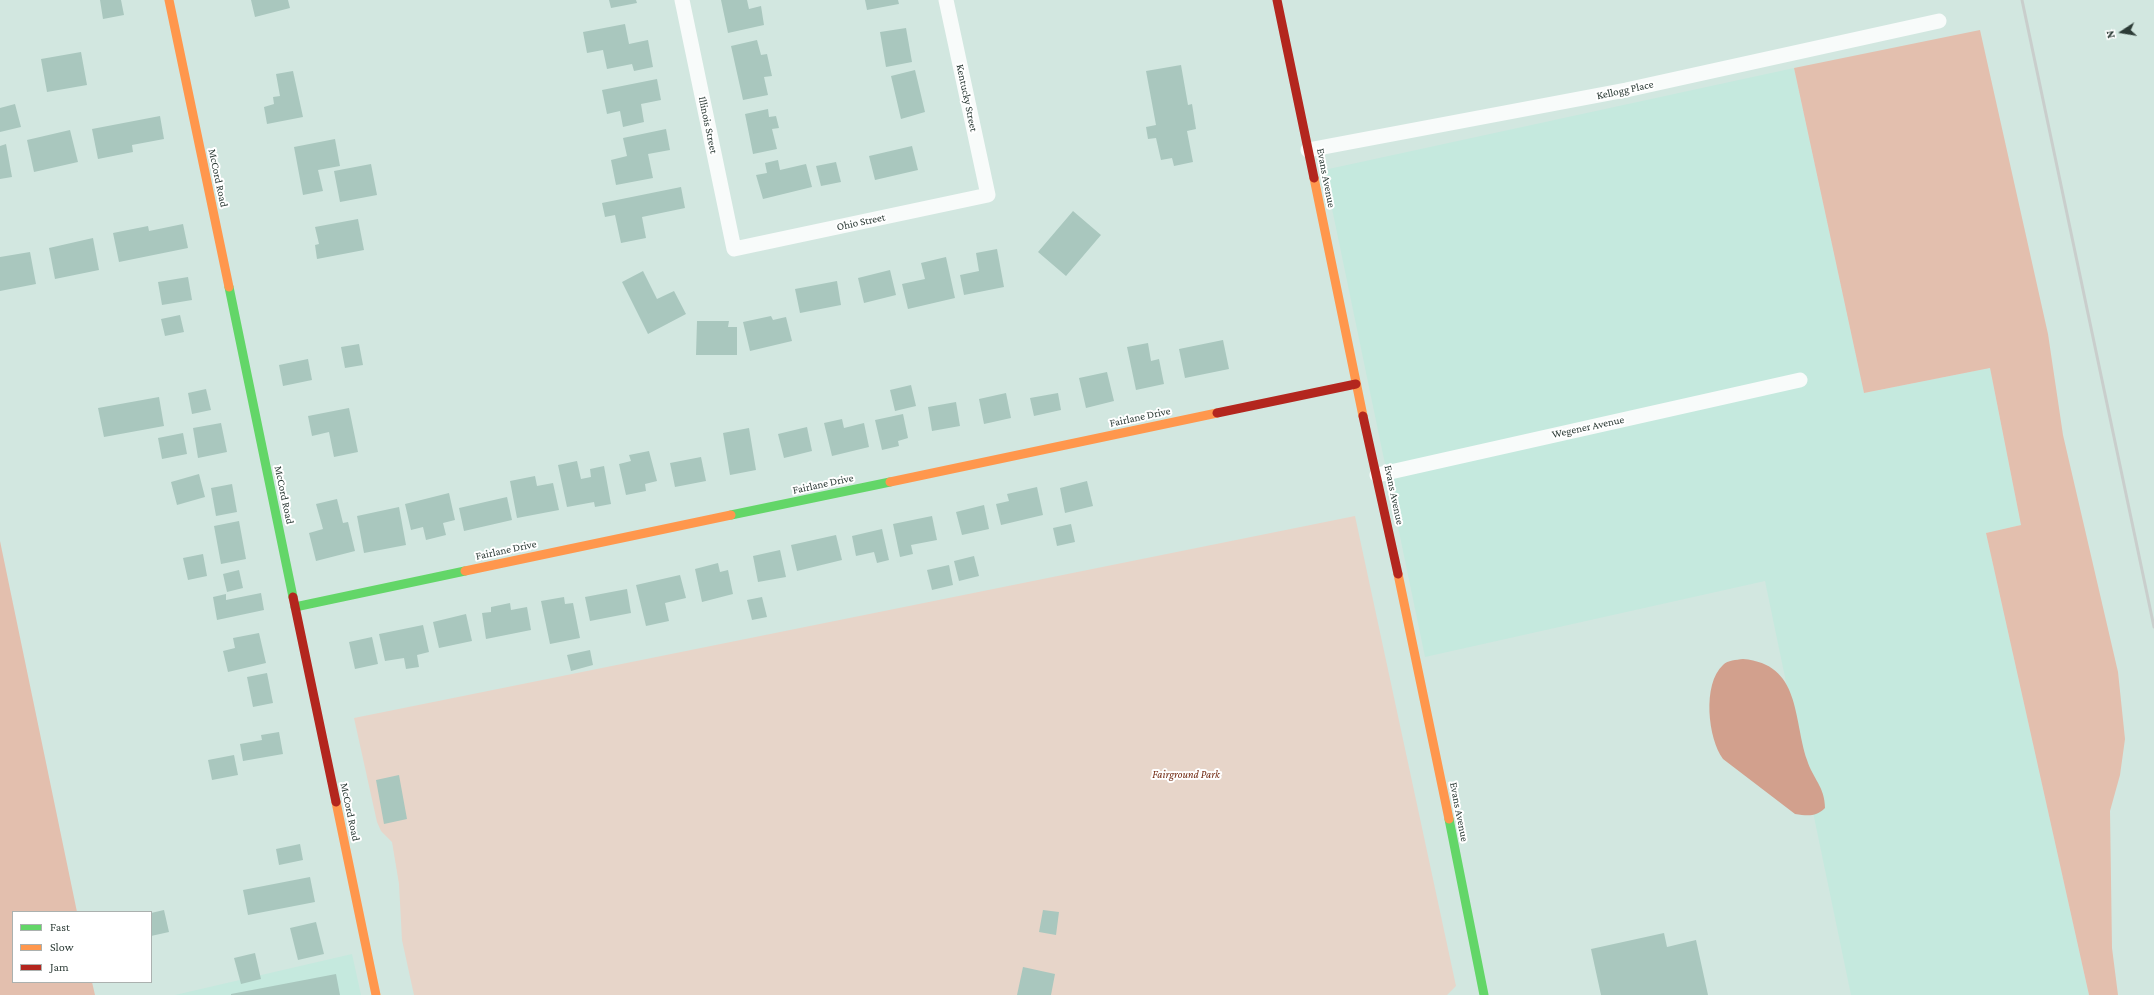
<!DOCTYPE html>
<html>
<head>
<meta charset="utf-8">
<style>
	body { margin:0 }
	#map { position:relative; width:2154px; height:995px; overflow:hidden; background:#d2e7e0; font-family:"Crimson Pro",serif }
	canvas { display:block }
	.legend { position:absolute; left:12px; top:911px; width:140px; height:72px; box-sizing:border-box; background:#fff; border:1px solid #abb1af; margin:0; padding:5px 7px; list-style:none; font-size:12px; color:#2d3c37 }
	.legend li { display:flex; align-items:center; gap:8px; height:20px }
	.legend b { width:20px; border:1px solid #abb1af }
	.north { position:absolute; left:2102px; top:12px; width:40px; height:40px; -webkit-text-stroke:3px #fff; paint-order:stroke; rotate:258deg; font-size:11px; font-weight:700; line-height:16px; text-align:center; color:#2d3c37 }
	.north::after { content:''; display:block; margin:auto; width:14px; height:18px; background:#2d3c37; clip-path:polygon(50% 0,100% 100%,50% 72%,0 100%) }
</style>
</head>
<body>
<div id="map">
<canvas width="2154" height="995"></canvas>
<ul class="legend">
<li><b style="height:5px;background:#63d668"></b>Fast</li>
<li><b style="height:5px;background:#ff974d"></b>Slow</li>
<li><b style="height:5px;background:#b3261e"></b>Jam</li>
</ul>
<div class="north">N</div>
</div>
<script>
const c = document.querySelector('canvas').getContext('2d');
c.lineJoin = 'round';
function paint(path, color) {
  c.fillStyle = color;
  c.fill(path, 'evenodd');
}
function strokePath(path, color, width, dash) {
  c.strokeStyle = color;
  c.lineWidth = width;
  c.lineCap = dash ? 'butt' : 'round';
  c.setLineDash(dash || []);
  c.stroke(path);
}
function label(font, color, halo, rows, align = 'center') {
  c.font = font + ' "Crimson Pro",serif';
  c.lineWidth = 4;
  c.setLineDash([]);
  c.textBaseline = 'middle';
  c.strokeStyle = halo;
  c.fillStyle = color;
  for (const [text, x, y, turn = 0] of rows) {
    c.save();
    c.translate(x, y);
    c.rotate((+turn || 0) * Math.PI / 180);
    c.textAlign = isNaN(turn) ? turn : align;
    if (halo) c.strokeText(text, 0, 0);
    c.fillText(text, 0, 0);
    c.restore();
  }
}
paint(new Path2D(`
	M1794 68 1864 393 1990 368 2021 525 1986 533 2089 995H1851L1765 581 1425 657 1324 170Z
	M352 954 361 995H175Z`), '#c5e9de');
paint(new Path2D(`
	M1355 516 1456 986 1447 995H414L402 940 399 884 392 842 381 831 377 822 354 718Z`), '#e7d5c9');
paint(new Path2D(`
	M1980 30 2048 334 2063 435 2118 672 2125 739 2120 775 2110 811 2112 948 2118 995H2089L1986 533 2021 525 1990 368 1864 393 1794 68Z
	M0 541 77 912H13V982H92L95 995H0Z`), '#e3bfae');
paint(new Path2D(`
	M1743 659C1801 664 1793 718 1807 760 1813 779 1825 787 1825 808 1816 817 1808 816 1795 814L1723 759C1708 739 1702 684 1723 665 1728 660 1736 660 1743 659Z`), '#d2a08d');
paint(new Path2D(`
	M100 0H121L124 15 103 19Z
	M251 0H288L290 8 255 17Z
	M609 0H636L637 3 611 8Z
	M721 0H747L749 9 761 6 764 25 728 33Z
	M865 0H898L899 4 867 10Z
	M625 24 629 44 648 40 653 67 634 71 632 64 607 69 603 50 587 53 583 32Z
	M906 28 912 62 886 67 880 32Z
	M757 40 761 55 767 54 772 76 764 77 768 95 743 100 731 46Z
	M81 52 87 85 47 92 41 59Z
	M1181 65 1188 105 1192 104 1196 129 1187 131 1193 162 1174 166 1172 158 1161 160 1156 138 1148 139 1146 127 1156 125 1146 71Z
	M915 70 925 112 901 119 891 76Z
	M293 71 303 117 267 124 264 107 274 104 273 97 280 96 276 74Z
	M657 79 661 100 641 104 644 122 623 127 620 111 607 114 602 90Z
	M15 104 21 127 0 132V108Z
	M768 109 769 117 776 116 779 128 772 129 777 149 753 154 745 114Z
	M160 116 164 139 132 145 133 152 98 159 92 129Z
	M666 129 670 150 648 154 653 178 616 185 611 160 627 156 623 138Z
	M70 130 78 162 34 172 27 140Z
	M335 139 340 166 318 170 323 191 303 195 294 147Z
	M6 144 12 177 0 179V146Z
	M912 146 918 170 875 180 869 156Z
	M778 160 780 170 806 164 812 187 763 199 756 175 767 173 765 163Z
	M836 162 841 182 821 186 816 166Z
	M371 164 377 195 340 202 334 171Z
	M681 187 685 208 642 217 646 238 621 243 615 215 605 217 602 203Z
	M1073 211 1101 235 1066 276 1038 252Z
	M358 219 364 250 317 259 315 245 319 244 315 227Z
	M183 224 188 248 119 262 113 233 148 226 149 231Z
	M93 238 99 270 55 279 49 248Z
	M997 249 1004 287 964 295 960 275 979 271 976 253Z
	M30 252 36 284 0 291V257Z
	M946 257 955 298 908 309 902 284 925 279 921 263Z
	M890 270 896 295 864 303 858 278Z
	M643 271 657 299 674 291 686 314 648 334 622 282Z
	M188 277 192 300 162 305 158 282Z
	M837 281 841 305 800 313 795 289Z
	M180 315 184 332 165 336 161 319Z
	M771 316 773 320 786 317 792 341 750 351 743 322Z
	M697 321H729L728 327H737V355H696Z
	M1223 340 1229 369 1185 378 1179 349Z
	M1148 343 1151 361 1159 359 1164 384 1136 390 1127 347Z
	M359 344 363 365 345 368 341 347Z
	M308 359 312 380 283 386 279 365Z
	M1107 372 1114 401 1086 408 1079 378Z
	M911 385 916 406 895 411 890 390Z
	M206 389 211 410 192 414 188 393Z
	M1006 393 1011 418 984 424 979 399Z
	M1058 393 1061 410 1034 416 1030 398Z
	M159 397 164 426 104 437 98 408Z
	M956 402 960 426 932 431 928 407Z
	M349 408 358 452 334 457 329 432 312 436 308 416Z
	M903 414 908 438 898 441 899 446 882 450 875 420Z
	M842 419 844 428 864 423 869 447 832 456 824 423Z
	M221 423 227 452 198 458 193 428Z
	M807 427 812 451 784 458 778 434Z
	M749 428 756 470 730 475 723 433Z
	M183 433 187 454 162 459 158 438Z
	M649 451 657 481 645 484 646 491 626 495 619 464 631 461 629 455Z
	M701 457 706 481 675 487 670 463Z
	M577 461 581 479 591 477 590 469 604 466 611 504 595 507 594 502 567 507 558 465Z
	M199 474 205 497 177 505 171 482Z
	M535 476 537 486 553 483 559 510 517 518 510 481Z
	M1087 481 1093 506 1065 513 1060 488Z
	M232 484 237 512 216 516 211 488Z
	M1037 487 1043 515 1001 525 996 504 1009 501 1007 494Z
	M449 493 455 520 443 523 446 535 426 540 423 527 411 530 405 504Z
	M507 497 512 520 464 531 459 508Z
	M337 499 343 523 348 522 355 551 316 561 309 533 323 529 316 504Z
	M984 505 989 529 962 535 956 512Z
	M399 507 406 545 364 553 357 516Z
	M932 516 937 540 911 545 913 554 900 557 893 524Z
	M239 521 246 559 221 564 214 526Z
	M1071 524 1075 542 1057 546 1053 528Z
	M882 529 889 560 877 563 874 552 856 556 852 536Z
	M836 535 842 560 797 571 791 545Z
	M780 550 786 577 758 582 753 556Z
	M203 554 207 576 188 580 183 558Z
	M974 556 979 576 959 581 954 561Z
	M718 563 720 572 728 570 733 594 702 602 695 569Z
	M949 565 953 585 932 590 927 570Z
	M239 570 243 588 227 592 223 574Z
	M680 575 686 598 665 603 669 621 646 626 636 585Z
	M627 589 631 613 590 621 585 597Z
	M261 593 264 610 217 620 213 597 226 594V600Z
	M564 597 565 604 573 603 580 638 550 644 541 601Z
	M762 597 767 617 752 620 747 600Z
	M510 603 511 610 527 607 531 630 486 639 482 613 491 612V607Z
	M466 614 472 641 439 648 433 622Z
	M423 625 429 652 417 655 419 667 406 669 404 658 385 661 379 634Z
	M259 633 266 663 228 672 223 651 235 648 233 638Z
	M372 637 378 664 355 669 349 642Z
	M590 650 593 665 571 671 567 655Z
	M267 673 273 703 253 707 247 677Z
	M279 732 283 754 243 761 240 744 262 740 261 735Z
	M234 755 238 775 212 780 208 760Z
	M399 775 407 819 384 824 376 780Z
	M300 844 303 860 279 865 276 849Z
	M310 877 315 902 248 915 243 890Z
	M164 910 169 932 151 936V913Z
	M1043 910 1059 912 1056 935 1039 932Z
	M316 922 324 954 298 960 290 928Z
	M1664 933 1667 947 1696 940 1708 995H1601L1591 949Z
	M255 953 261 979 241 984 234 958Z
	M1023 967 1055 974 1051 995H1017Z
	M336 974 340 995H231V994Z`), '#a9c7be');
strokePath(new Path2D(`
	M682 0 734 249 988 195 946 0
	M1308 150 1626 90 1939 21
	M1377 475 1800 380`), '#f8fbfa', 15);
strokePath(new Path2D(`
	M229 287 293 597
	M731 515 890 482
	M295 607 465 571
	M1449 819 1484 995`), '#63d668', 9);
strokePath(new Path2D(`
	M169 0 229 287
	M1314 178 1363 416
	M890 482 1217 413
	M465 571 731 515
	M1398 574 1449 819
	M336 802 376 995`), '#ff974d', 9);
strokePath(new Path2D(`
	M1277 0 1314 178
	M1217 413 1356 384
	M1363 416 1398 574
	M293 597 336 802`), '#b3261e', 9);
strokePath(new Path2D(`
	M2022 0 2154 627`), '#c9cecc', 3);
label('11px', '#2d3c37', '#fff', [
	["Kellogg Place",1625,90,-12],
	["Kentucky Street",967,98,78],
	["Illinois Street",708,125,78],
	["McCord Road",218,178,78],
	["Evans Avenue",1326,178,79],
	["Ohio Street",861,222,-12],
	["Fairlane Drive",1140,417,-12],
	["Wegener Avenue",1588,427,-12],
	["Fairlane Drive",823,484,-12],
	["McCord Road",284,495,78],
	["Evans Avenue",1394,495,78],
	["Fairlane Drive",506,550,-12],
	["McCord Road",350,812,78],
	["Evans Avenue",1459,812,79]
]);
label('italic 11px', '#702810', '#fff', [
	["Fairground Park",1186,775]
]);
</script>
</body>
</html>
